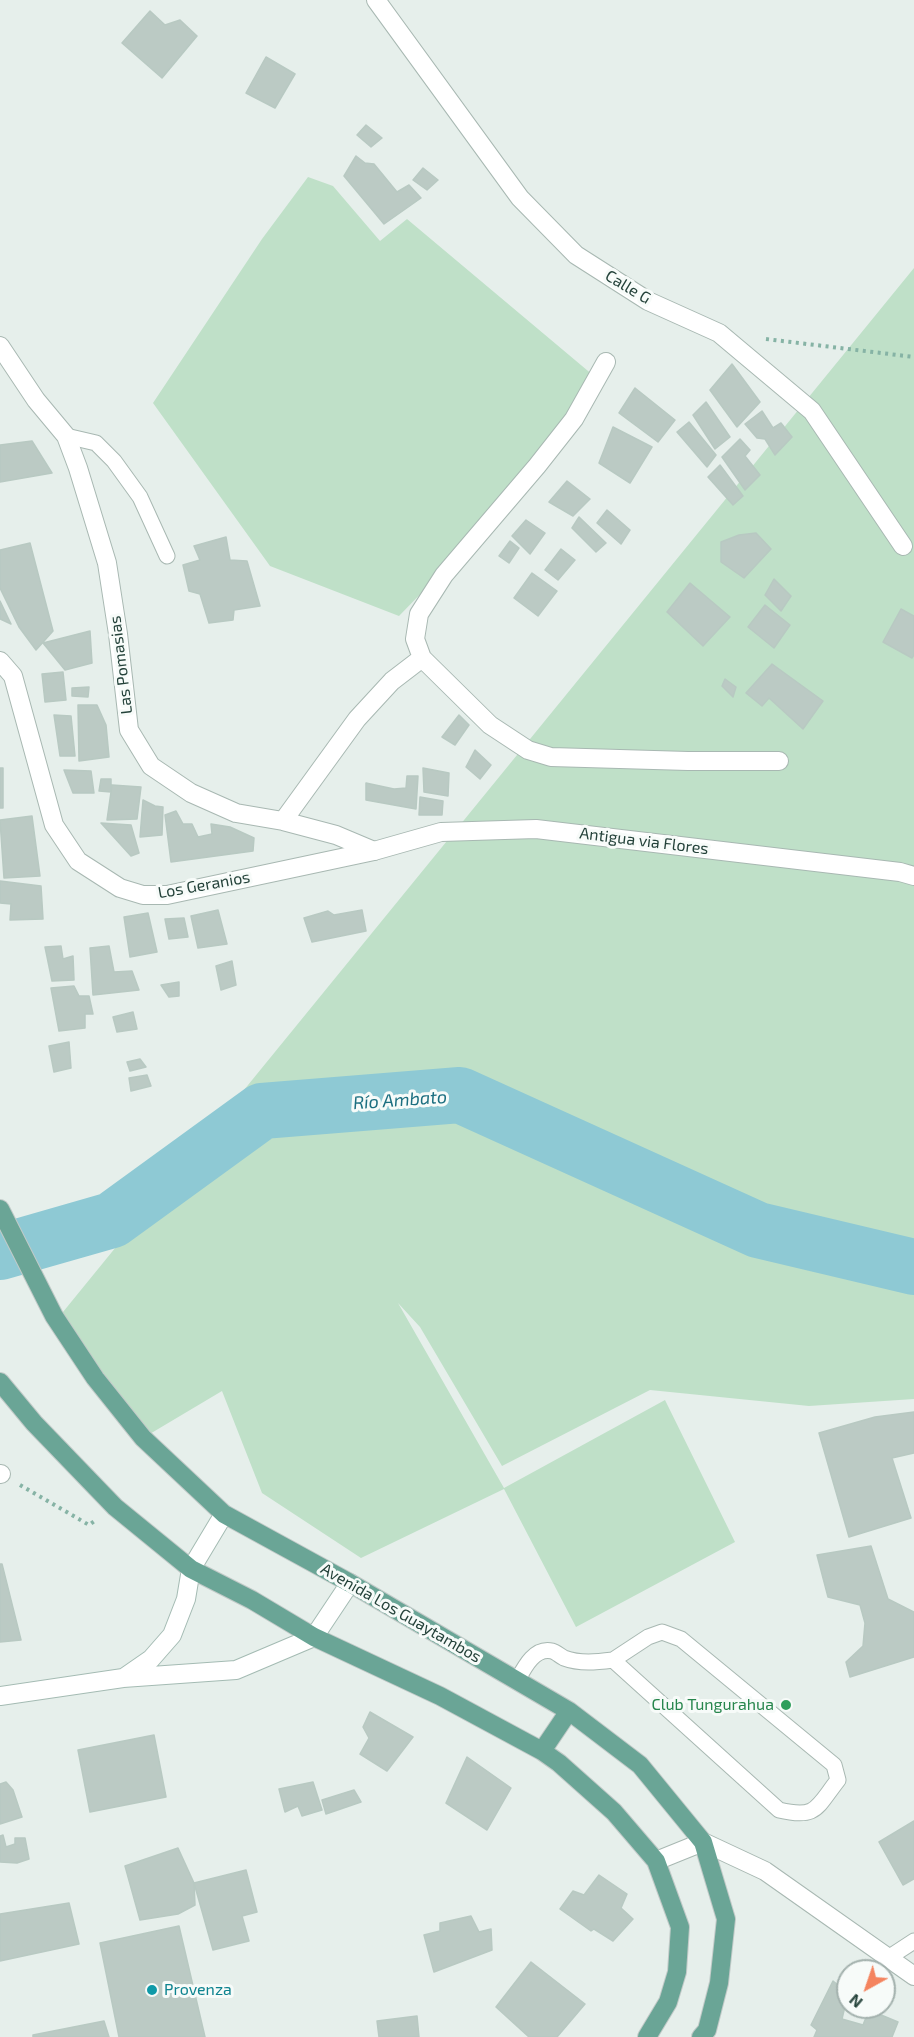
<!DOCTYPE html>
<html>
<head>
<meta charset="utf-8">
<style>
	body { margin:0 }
	#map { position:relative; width:914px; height:2037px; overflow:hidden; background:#e6efeb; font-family:"Exo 2",sans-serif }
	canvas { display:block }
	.north { position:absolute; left:836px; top:1959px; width:60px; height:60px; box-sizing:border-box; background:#f7fbf9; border:2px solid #a3b1ad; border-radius:50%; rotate:220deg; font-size:16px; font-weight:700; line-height:24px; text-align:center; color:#24423a }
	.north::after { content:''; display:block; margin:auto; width:21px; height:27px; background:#f4845f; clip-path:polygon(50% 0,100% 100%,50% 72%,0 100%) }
</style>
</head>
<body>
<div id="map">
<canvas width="914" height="2037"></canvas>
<div class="north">N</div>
</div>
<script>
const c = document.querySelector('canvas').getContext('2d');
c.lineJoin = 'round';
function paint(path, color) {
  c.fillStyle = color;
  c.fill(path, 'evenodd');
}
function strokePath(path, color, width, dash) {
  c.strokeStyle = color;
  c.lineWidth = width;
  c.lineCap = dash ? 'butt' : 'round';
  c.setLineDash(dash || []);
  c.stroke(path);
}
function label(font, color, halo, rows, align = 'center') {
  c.font = font + ' "Exo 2",sans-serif';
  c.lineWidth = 6;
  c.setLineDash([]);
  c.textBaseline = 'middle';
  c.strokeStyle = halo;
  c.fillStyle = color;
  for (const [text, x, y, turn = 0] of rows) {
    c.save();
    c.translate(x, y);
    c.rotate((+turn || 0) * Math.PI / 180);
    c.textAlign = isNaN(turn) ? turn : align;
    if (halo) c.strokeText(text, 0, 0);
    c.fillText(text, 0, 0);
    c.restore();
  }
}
paint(new Path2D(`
	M308 177 333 186 380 241 407 219 594 376 512 500 399 616 270 566 153 403 262 239Z
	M914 268V1399L809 1406 650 1390 502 1466 420 1327 398 1303 504 1488 665 1400 735 1542 576 1627 504 1489 361 1558 262 1493 222 1391 143 1438 54 1323Z`), '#bfe0c8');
strokePath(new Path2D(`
	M0 1252 112 1220 262 1111 460 1095 758 1230 914 1267`), '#8ec9d4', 56);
const building = new Path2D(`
	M150 11 165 25 180 20 197 36 162 78 122 43Z
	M266 57 295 74 275 108 246 93Z
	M366 125 382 138 371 147 357 135Z
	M356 156 365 163 374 164 397 192 409 185 421 198 384 224 344 176Z
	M423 168 438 180 427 190 413 180Z
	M732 364 760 402 737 427 710 390Z
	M635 388 675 420 658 442 619 413Z
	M706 402 730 437 715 449 693 415Z
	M762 411 773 428 781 423 792 437 775 455 765 439 757 438 745 424Z
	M689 422 716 455 707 467 677 432Z
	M613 427 652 447 630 483 599 463Z
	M740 439 750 450 745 456 760 475 745 490 722 457Z
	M32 441 52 473 0 482V445Z
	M720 465 743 496 733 505 708 477Z
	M567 481 590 499 573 516 549 502Z
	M607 510 630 530 621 544 597 523Z
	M579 517 606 543 596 552 572 528Z
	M526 520 545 533 530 554 512 536Z
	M756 533 771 549 744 578 721 562V542L739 535Z
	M226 537 230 560 247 561 260 606 234 610 233 620 209 623 200 594 189 591 183 565 200 560 194 546Z
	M510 541 519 548 509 563 499 556Z
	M30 543 53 631 36 650 19 627 0 588V550Z
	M561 549 575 560 558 580 545 570Z
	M532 573 557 591 538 616 514 598Z
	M774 579 791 596 781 611 765 595Z
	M690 583 730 617 703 646 667 612Z
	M0 601 11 624 0 619Z
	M765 605 790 625 774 648 748 627Z
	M901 609 914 616V655L912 658 883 642Z
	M90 631 92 663 65 670 43 643Z
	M772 664 823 701 803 729 769 698 762 706 746 693Z
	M63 672 66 700 45 702 42 674Z
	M725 679 736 687 733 697 722 686Z
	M89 687 88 697 72 696V688Z
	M78 705H97L106 725 109 757 79 761Z
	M54 715 71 716 75 756H60Z
	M459 715 469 725 455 745 442 737Z
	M475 750 491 765 480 779 466 767Z
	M0 768H3V808H0Z
	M423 768 449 773 448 796 424 792Z
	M64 770 91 771 94 793H73Z
	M407 776H418L416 809 366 800V783L394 789 406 788Z
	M101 779H111V792L99 791Z
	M112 785 141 787 137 819 107 820Z
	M420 797 443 801 442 815H419Z
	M143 800 155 806 163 807 162 835 140 837Z
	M176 811 183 824H192L198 837 212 834 211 824 230 827 254 838 253 851 171 862 165 815Z
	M32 816 40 876 4 878 0 820Z
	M101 823 131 825 139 853 131 856Z
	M0 881 41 886 43 919 10 920 11 904 0 903Z
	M218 910 227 944 198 948 191 916Z
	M362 910 366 931 312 942 304 918 328 911 334 915Z
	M148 913 157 952 130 957 124 917Z
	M184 918 188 937 169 939 165 919Z
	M61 946 63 959 73 956 74 980 52 981 45 947Z
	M109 946 114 972 132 971 139 990 93 995 90 948Z
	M232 961 236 985 221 990 216 966Z
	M179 982V996L169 997 161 985Z
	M74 986 79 996H89L93 1014H85V1028L59 1031 51 988Z
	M133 1012 137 1029 117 1032 113 1017Z
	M69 1042 71 1068 54 1072 49 1046Z
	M140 1059 146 1067 130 1071 127 1062Z
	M147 1075 151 1086 131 1091 129 1078Z
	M914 1412V1453L892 1458 911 1518 849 1537 819 1433 875 1417Z
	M871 1546 888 1599 914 1612V1657L850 1677 846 1662 863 1646 865 1623 860 1605 828 1597 817 1555Z
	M0 1564H2L21 1640 0 1642Z
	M370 1712 413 1737 387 1771 360 1754 369 1738 363 1727Z
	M154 1735 166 1797 90 1812 78 1750Z
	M467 1757 511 1788 487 1830 446 1803Z
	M6 1782 13 1790 22 1817 0 1824V1784Z
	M313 1782 322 1810 302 1816 298 1806 285 1812 279 1789Z
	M354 1790 361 1802 326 1814 322 1800Z
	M914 1821V1879L903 1885 879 1842Z
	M3 1835 6 1847 15 1844V1838H25L29 1859 17 1863 0 1862V1836Z
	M178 1848 194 1883 195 1905 178 1914 140 1920 125 1866Z
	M246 1870 257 1912 242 1916 249 1941 213 1950 194 1883Z
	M599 1875 627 1894 621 1908 633 1919 613 1941 594 1929 591 1931 560 1909 573 1891 584 1895Z
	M69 1903 79 1944 0 1961V1914Z
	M471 1916 479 1932 491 1929 492 1950 434 1972 424 1935 440 1931V1923Z
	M179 1926 205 2037H119L100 1943Z
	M531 1962 585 2004 557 2037H529L496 2007Z
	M833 1981 848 1993 842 2019 863 2025 869 2010 898 2022 892 2037H814L817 2030 811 2025Z
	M417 2016 419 2037H379L377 2021Z
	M104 2021 109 2037H33V2035Z`);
paint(building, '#bbcac4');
strokePath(building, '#b8c9c2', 1.5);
const service = new Path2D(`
	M66 436 96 443 114 461 140 497 167 556
	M662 1632 681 1639 834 1765 838 1780C816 1808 817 1819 779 1810L613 1660 648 1637Z
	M517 1681C524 1668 534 1647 552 1651 556 1652 560 1656 564 1658 580 1664 597 1662 613 1660
	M888 1958 914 1941`);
const minor = new Path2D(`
	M376 0 520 198 576 255 648 301 719 333 812 411 903 546
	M0 346 36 400 66 436 78 468 107 563 118 634 129 730 151 766 191 793 236 813 283 821 336 835 374 851
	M606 362 574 419 537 466 444 575 419 614 415 639 422 658 490 725 528 750 551 757 688 761H779
	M283 821 357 719 392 681 422 658
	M0 1474H1
	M656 1861 703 1842 765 1871 914 1976`);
const tertiary = new Path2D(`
	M0 661 13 676 54 825 78 861 120 888 143 895H167L374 851 441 832 536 829 900 872 914 876`);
const secondary = new Path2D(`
	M125 1677 151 1659 172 1635 186 1599 191 1569 224 1514
	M0 1696 123 1678 236 1670 314 1637 350 1583`);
const primary = new Path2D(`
	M0 1209 54 1316 95 1378 143 1438 224 1514 350 1583 569 1711 640 1765 703 1842 726 1919 719 1983 707 2030 701 2037
	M0 1382 34 1423 115 1507 191 1569 252 1600 314 1637 440 1696 542 1751 559 1763 614 1812 656 1861 680 1927 677 1972 668 2002 647 2037
	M542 1751 569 1711`);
strokePath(service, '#a8b8b2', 17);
strokePath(minor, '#a8b8b2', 20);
strokePath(tertiary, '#a8b8b2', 20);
strokePath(secondary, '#a4bbb3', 20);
strokePath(primary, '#c2cac8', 20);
strokePath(new Path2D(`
	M766 339 914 357
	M20 1485 89 1525 96 1520`), '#86b3a5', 4, [3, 4.5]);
strokePath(service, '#fff', 15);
strokePath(minor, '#fff', 18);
strokePath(tertiary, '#fff', 18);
strokePath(secondary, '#fff', 18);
strokePath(primary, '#6aa596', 18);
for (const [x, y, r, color] of [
	[786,1705,6,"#2e9e5b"],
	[152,1990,6,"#0f9aa8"]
]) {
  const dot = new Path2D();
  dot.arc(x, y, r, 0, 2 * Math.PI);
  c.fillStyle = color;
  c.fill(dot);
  strokePath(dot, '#f7fbf9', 2);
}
label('16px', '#24423a', '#f7fbf9', [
	["Calle G",628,287,31],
	["Las Pomasias",121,665,-97],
	["Antigua via Flores",644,841,7],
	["Los Geranios",204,885,-10],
	["Avenida Los Guaytambos",401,1613,30]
]);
label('16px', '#27864d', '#f7fbf9', [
	["Club Tungurahua",774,1705]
], 'right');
label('16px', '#0d838f', '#f7fbf9', [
	["Provenza",164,1990]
], 'left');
label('italic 18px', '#1c6f80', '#f7fbf9', [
	["Río Ambato",400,1100,-4]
]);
</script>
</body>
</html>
